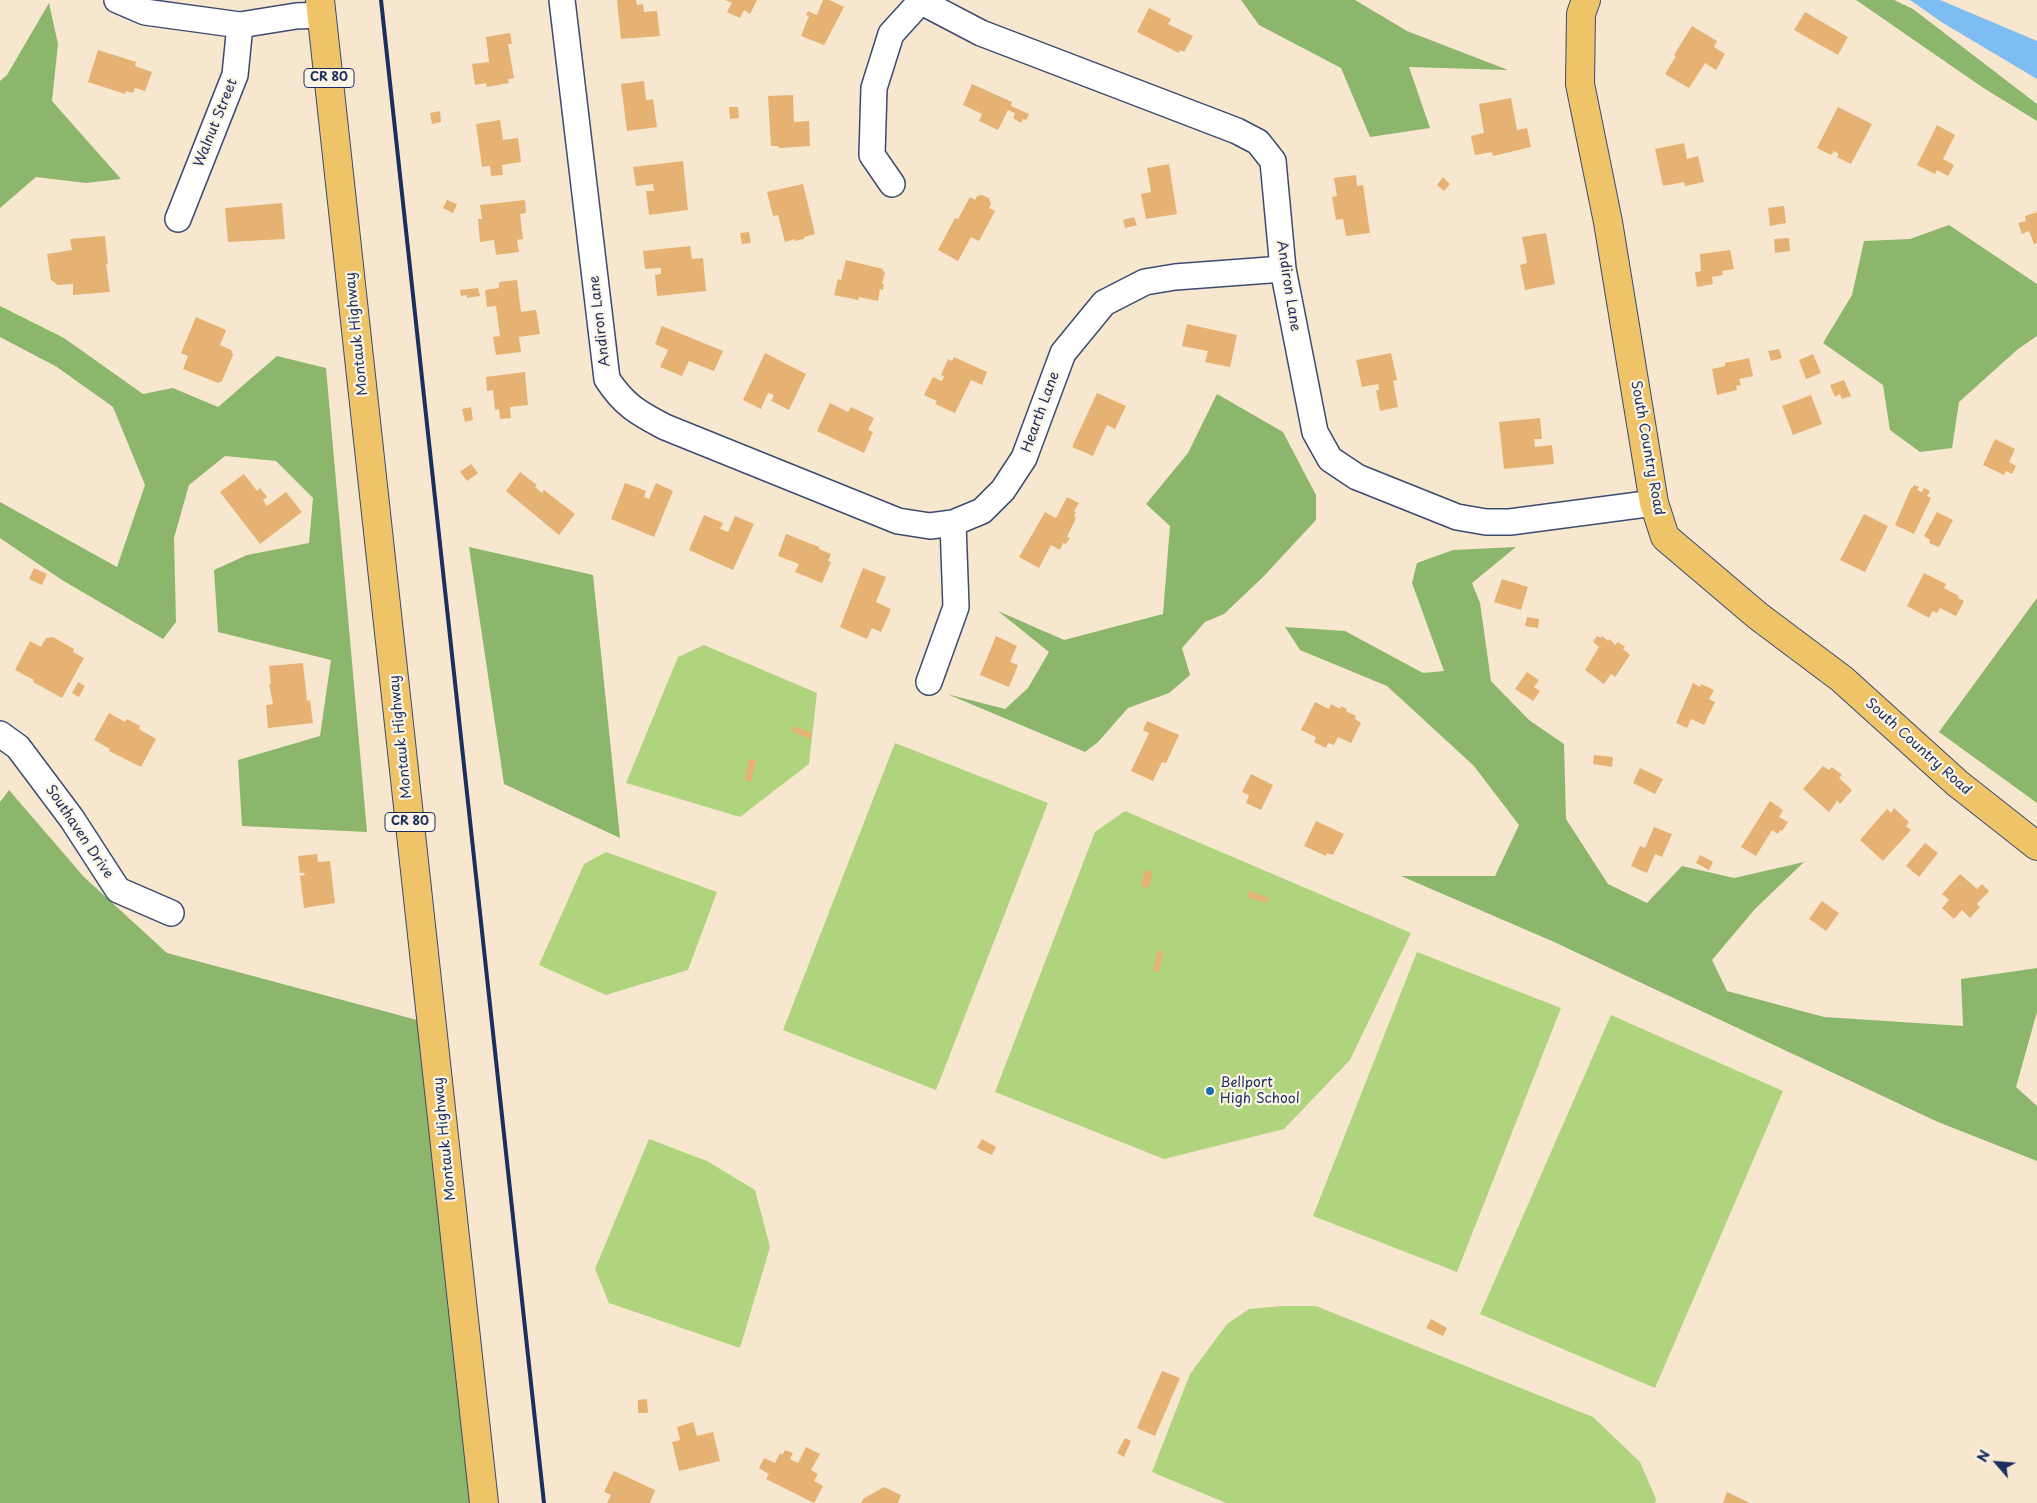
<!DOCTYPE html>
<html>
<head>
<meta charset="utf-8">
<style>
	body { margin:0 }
	#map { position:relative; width:2037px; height:1503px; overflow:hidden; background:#f7e7cf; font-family:"Playpen Sans",sans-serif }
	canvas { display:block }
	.north { position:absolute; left:1972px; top:1438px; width:50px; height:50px; -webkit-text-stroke:4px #fcf5e5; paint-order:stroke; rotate:297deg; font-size:14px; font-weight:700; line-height:20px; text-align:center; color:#1b2f5e }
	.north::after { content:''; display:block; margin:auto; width:18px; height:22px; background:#1b2f5e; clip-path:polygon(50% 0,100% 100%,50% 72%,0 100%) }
</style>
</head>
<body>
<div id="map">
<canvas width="2037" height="1503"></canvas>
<div class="north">N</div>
</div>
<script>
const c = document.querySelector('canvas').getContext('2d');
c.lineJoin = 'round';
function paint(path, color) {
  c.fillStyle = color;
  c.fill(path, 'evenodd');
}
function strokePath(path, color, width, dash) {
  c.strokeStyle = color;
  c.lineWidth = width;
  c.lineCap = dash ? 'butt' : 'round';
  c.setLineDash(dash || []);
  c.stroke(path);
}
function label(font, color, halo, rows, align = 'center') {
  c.font = font + ' "Playpen Sans",sans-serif';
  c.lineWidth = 4.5;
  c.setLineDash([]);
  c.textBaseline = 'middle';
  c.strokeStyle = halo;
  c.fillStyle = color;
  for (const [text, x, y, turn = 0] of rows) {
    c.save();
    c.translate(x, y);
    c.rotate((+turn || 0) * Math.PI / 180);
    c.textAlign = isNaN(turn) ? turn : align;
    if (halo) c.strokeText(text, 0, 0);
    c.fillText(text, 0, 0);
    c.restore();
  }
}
paint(new Path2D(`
	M704 645 817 693 809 764 740 817 626 783 678 657Z
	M895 743 1048 803 936 1090 783 1030Z
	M1125 811 1411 933 1350 1060 1284 1129 1164 1159 995 1092 1095 832Z
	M606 852 717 892 688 970 606 995 539 965 584 864Z
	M1417 952 1561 1008 1457 1272 1313 1216Z
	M1611 1015 1783 1091 1655 1388 1480 1314Z
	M649 1139 707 1161 755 1190 770 1247 740 1348 609 1303 595 1269Z
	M1282 1306H1316L1593 1417 1640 1462 1656 1499 1655 1503H1226L1152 1472 1190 1374 1227 1324 1249 1309Z`), '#b0d47d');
paint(new Path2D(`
	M1241 0H1355L1407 31 1508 70 1409 67 1430 128 1370 137 1341 68 1259 25Z
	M1856 0H1894L1913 9 2037 104V121L1982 87Z
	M49 3 58 44 52 101 121 179 86 183 36 177 0 208V81L7 75Z
	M1949 225 2037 284V336L2018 349 1959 402 1952 448 1920 452 1890 430 1883 385 1823 343 1852 295 1864 241 1910 239Z
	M0 306 64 338 143 394 173 388 218 407 277 356 326 368 367 832 242 826 238 760 320 736 331 660 218 632 214 570 247 555 309 543 313 498 276 461 225 456 189 485 174 538 176 622 163 639 62 580 0 538V502L117 567 145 485 113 407 57 367 0 337Z
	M1217 394 1283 432 1316 495V520L1263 577 1224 614 1205 622 1182 648 1190 675 1169 693 1128 708 1098 742 1085 752 947 694 1005 709 1028 688 1049 652 998 611 1064 640 1163 614 1170 526 1146 504 1188 453Z
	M469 547 593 575 620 838 504 784Z
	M1516 547 1472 583 1480 603 1491 681 1529 720 1564 744 1566 819 1608 884 1647 903 1682 866 1734 878 1804 862 1755 909 1712 960 1727 991 1824 1017 1963 1026 1961 979 2037 968V1012L2016 1087 2037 1106V1161L1938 1122 1552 941 1401 876H1495L1519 825 1474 766 1387 686 1300 650 1285 627 1345 631 1423 673 1444 671 1412 583 1417 563 1453 550Z
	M2037 598V803L1939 732Z
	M9 790 84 877 167 953 432 1024 484 1503H0V802Z`), '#8cb66c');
paint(new Path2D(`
	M1910 0H1940L2037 41V79L1943 23Z`), '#7ebdf2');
paint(new Path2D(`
	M617 0H636L637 5 643 4 644 12 657 11 660 36 621 39Z
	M725 0H757L750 14 744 10 740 18 727 12 732 3Z
	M823 0H829L844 7 824 45 801 36 809 16 806 15 808 11 817 15Z
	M1149 8 1171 19 1168 24 1193 36 1184 52 1180 50 1179 53 1137 32Z
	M1805 12 1848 37 1838 55 1794 30Z
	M1692 26 1717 41 1714 47 1725 54 1716 70 1705 63 1689 88 1665 74 1676 56 1674 55Z
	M510 33 512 44H508L514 78 508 79 509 83 487 87 486 83 475 85 472 64 489 62 486 37Z
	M98 50 136 62 135 66 152 72 145 91 135 88 133 93 126 91 125 94 88 82Z
	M644 81 646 100 653 99 657 127 627 131 621 84Z
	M972 84 1012 102 1011 106 1029 114 1026 120 1023 119 1021 123 1013 118 1015 113 1008 110 998 130 979 121 982 114 963 105Z
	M793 95 794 122 809 121 810 146 779 148 778 146H771L768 96Z
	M1511 98 1517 130 1527 128 1531 147 1493 156 1492 152 1475 155 1471 136 1484 133 1479 104Z
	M729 107H738L739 118 730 119Z
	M1838 107 1872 124 1851 164 1837 157 1839 154 1834 151 1831 155 1817 148Z
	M440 111 441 122 432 124 430 113Z
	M500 120 503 140 518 138 521 162 502 165 503 175 491 176 490 166 482 167 476 124Z
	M1937 125 1955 135 1943 159 1954 165 1948 176 1937 170 1935 174 1917 165Z
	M1684 143 1687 159 1698 156 1704 182 1685 186 1684 182 1663 186 1655 149Z
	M683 161 688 210 649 215 646 191H654L653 184 636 186 633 167Z
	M1169 164 1177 214 1146 219 1141 194 1151 192 1147 168Z
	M1356 175 1357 186 1363 185 1370 233 1346 236 1343 219 1336 220 1332 197 1337 196 1334 178Z
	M1443 177 1450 184 1444 191 1437 185Z
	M803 184 815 234 804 237V239L795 241V239L785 242 778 215 773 216 767 192Z
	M982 195 989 198 991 204 989 208 995 211 979 241 971 237 958 261 938 250 955 218 958 219 970 197 975 200 977 196Z
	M447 200 457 204 453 213 443 208Z
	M525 200 526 213 520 214 523 239 517 240 519 252 496 255 494 240 480 242 478 219H482L480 205Z
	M282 203 285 239 228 242 225 208Z
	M1784 206 1786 223 1770 226 1768 208Z
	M2037 212V243L2034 244 2029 231 2022 234 2018 223 2026 221 2025 216Z
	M1134 217 1137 225 1125 228 1123 220Z
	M749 232 751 243 742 244 740 233Z
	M1546 233 1555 284 1525 290 1520 265 1527 263 1522 237Z
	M105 236 108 264H106L110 292 73 295V284L58 285 51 280 47 254 72 250 70 239Z
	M1789 238 1790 251 1775 253 1774 239Z
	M690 246 692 259 703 258 706 291 657 296 655 275 661 274V268L645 269 643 251Z
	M1730 250 1734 269 1722 271 1723 275 1712 277 1713 284 1697 287 1695 272 1701 271 1700 254Z
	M846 260 883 269V271L885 272 882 284H884L883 290 880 289 878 301 859 297 858 300 834 295 838 279 841 280Z
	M517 280 521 312 536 310 540 334 519 337 521 352 496 355 493 337 500 336 496 306 487 307 485 290 499 288V282Z
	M478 288 480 296 467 298V295L461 296 460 290Z
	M196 317 226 330 220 345 231 350 233 355 222 381 218 383 183 369 188 356 181 353Z
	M1187 324 1237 335 1230 367 1205 362 1208 351 1182 346Z
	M662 326 723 351 714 371 689 361 682 376 660 367 668 350 655 344Z
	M1779 349 1782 358 1771 361 1768 351Z
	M765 353 806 374 789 410 771 401 774 395 768 393 761 409 743 400Z
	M1391 353 1397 380 1393 381 1398 407 1380 411 1376 390H1379L1378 384 1362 387 1356 360Z
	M1813 354 1821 373 1806 379 1799 360Z
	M954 357 987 372 982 385 971 380 955 413 935 404 937 401 924 395 933 377 942 381 944 376 941 375 948 359 952 361Z
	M1749 358 1753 376 1739 379 1741 385 1736 386 1737 390 1717 395 1712 369 1725 366V363Z
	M525 372 528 405 510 407 511 418 500 419 499 409 495 410 493 390 487 391 486 377Z
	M1844 380 1851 396 1842 399 1840 394 1835 397 1830 385Z
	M1097 393 1126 406 1115 429 1107 425 1093 456 1072 447Z
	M1811 395 1822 424 1793 435 1782 406Z
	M830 403 848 412 851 407 874 418 868 430 873 432 864 453 817 431Z
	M471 407 473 420 465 422 462 409Z
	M1540 418 1542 439H1534L1535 447 1552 445 1554 464 1504 469 1499 422Z
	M1995 439 2015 449 2009 462 2016 466 2012 474 2006 471 2004 475 1983 465Z
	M471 464 478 473 467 481 460 472Z
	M520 472 537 485 535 487 542 493 544 490 575 514 559 535 506 491Z
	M244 474 257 491 260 488 267 497 263 500 267 506 286 492 302 512 260 544 220 492Z
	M625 483 646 491 644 497 649 499 656 483 673 491 654 537 611 519Z
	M1914 485 1919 487 1917 490 1922 492 1924 488 1930 491 1927 496 1931 498 1914 534 1895 525 1911 488H1912Z
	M1067 497 1079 503 1074 511 1076 512 1074 516 1076 518 1067 537 1070 538 1066 544 1063 543 1060 550 1051 545 1039 568 1019 557 1045 512 1056 518Z
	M1937 512 1953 520 1939 547 1929 543 1930 540 1924 536Z
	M1864 514 1888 526 1865 572 1840 560Z
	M704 515 723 523 720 529 728 532 735 516 754 524 733 570 689 550Z
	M786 534 819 547V549L831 554 828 561 831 562 822 583 795 572 799 564 778 556Z
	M34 568 47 574 42 585 29 579Z
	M863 568 886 577 876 602 891 609 881 632 872 628 867 639 840 627Z
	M1924 573 1946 584 1944 588 1959 596 1958 598 1964 601 1956 616 1940 608 1937 613 1933 611 1929 618 1907 606Z
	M1502 579 1528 587 1521 610 1494 602Z
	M1527 617 1539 619 1538 628 1525 626Z
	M996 636 1017 646 1010 662 1018 665 1009 687 980 675Z
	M1597 636 1601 638 1602 636 1608 641 1610 639 1615 645 1618 642 1625 647 1623 649 1630 655 1615 677 1611 674 1604 684 1585 670 1599 647 1593 642Z
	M53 637 74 649 73 652 84 658 62 698 33 682 34 680 15 670 30 641 41 647 46 638Z
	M303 663 307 701 310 700 313 723 268 728 266 705 273 704 269 684H271L269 666Z
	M1527 672 1539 680 1534 687 1540 691 1533 701 1515 689Z
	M78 682 85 686 79 697 72 693Z
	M1693 683 1700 687 1701 684 1714 690 1709 699 1715 702 1704 725 1691 719 1687 728 1676 723Z
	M1315 702 1329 709 1331 704 1340 709 1341 706 1347 709 1346 711 1356 716 1355 719 1361 723 1351 743 1338 737 1334 745 1328 743 1326 748 1314 742 1316 737 1301 730Z
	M109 713 125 722 127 719 140 726 139 729 156 739 141 767 109 751 110 749 94 740Z
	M1147 721 1179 735 1166 763 1162 762 1153 781 1131 771 1149 733 1143 730Z
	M793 726 812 733 810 739 791 731Z
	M1594 755 1613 757 1612 767 1593 764Z
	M749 759 756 760 751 782 745 780Z
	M1823 766 1829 770 1832 767 1842 775 1839 778 1852 790 1840 804 1836 800V803L1829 812 1803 789Z
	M1640 768 1663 779 1655 794 1633 783Z
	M1251 774 1273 785 1261 810 1246 803 1249 795 1242 792Z
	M1770 801 1783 810 1779 817 1788 822 1782 831 1780 830 1778 834 1772 830 1756 856 1741 847Z
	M1894 808 1909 822 1906 826 1911 830 1883 861 1860 840 1887 809 1891 813Z
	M1316 821 1344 834 1333 855 1327 853 1326 856 1304 846Z
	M1654 827 1672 834 1662 857 1655 854 1647 873 1631 866 1640 846 1645 848Z
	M1925 843 1938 853 1919 877 1906 866Z
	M317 854 318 862 330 861 335 903 304 908 300 876 305 875 304 873H300L298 856Z
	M1700 855 1713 862 1709 870 1696 863Z
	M1145 870 1153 872 1149 888 1141 886Z
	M1960 874 1977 889 1982 884 1989 891 1977 904 1980 907 1970 918 1962 910 1954 919 1942 908 1949 900 1942 894Z
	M1249 891 1269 898 1267 903 1247 897Z
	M1822 901 1839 913 1826 931 1809 919Z
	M1158 950 1163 952 1159 972 1153 971Z
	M982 1139 996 1147 992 1155 977 1148Z
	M1431 1319 1447 1328 1443 1336 1426 1328Z
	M1162 1371 1180 1378 1155 1436 1137 1428Z
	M647 1399 648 1413H638V1400Z
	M693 1422 697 1436 713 1432 720 1461 679 1471 672 1442 680 1440 677 1427Z
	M1125 1438 1131 1441 1124 1457 1117 1453Z
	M806 1447 820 1454 811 1470 818 1474 814 1481 823 1486 814 1503 766 1479 769 1474 759 1468 764 1458 775 1463 780 1453 782 1455 785 1450 793 1453 790 1459 798 1463Z
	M614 1471 655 1490 650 1503H607L611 1495 604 1492Z
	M884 1487 901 1495 898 1503H861L863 1499Z
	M1727 1492 1750 1503H1723Z`), '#e6b274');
const minor = new Path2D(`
	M117 0 145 12 240 25 296 16 321 15
	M562 0 607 379C624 405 638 413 665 427L898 521 930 526 953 523
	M918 0 981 33 1237 131 1258 142 1273 161 1283 269 1315 432 1330 459 1357 477 1457 517 1486 522H1510L1654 503
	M892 184 872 155 874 88 891 34 920 2
	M178 219 235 75 240 25
	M929 682 956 607 953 523 982 511 1003 490 1024 458 1063 353 1104 303 1145 282 1175 277 1283 269
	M0 734 18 747 72 819 118 890 171 913`);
const major = new Path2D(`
	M320 0 484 1503
	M1586 0 1581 14 1580 84 1608 222 1654 503 1665 537 1758 616 1842 679 1957 783 2037 846`);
strokePath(minor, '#3c4b6f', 28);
strokePath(major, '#3c4b6f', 30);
strokePath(minor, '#fff', 25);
strokePath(major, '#efc469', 28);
strokePath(new Path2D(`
	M381 0 544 1503`), '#1b2f5e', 4);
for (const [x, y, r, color] of [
	[1210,1091,5,"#1f6fb2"]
]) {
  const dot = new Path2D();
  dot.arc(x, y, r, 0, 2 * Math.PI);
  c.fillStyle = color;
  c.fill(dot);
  strokePath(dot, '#fcf5e5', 2);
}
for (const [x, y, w] of [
	[329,78,50],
	[410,822,50]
]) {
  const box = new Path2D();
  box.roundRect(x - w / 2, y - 9.5, w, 19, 4);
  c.fillStyle = '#fcf5e5';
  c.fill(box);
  strokePath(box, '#1b2f5e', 1);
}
label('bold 12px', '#1b2f5e', null, [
	["CR 80",329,78],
	["CR 80",410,822]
]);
label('14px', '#1b2f5e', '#fcf5e5', [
	["Walnut Street",216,123,-68],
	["Andiron Lane",1288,286,81],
	["Andiron Lane",600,321,-97],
	["Montauk Highway",357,334,-96],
	["Hearth Lane",1041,412,-70],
	["South Country Road",1647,448,80],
	["Montauk Highway",401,737,-96],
	["South Country Road",1918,747,42],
	["Southaven Drive",79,832,56],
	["Montauk Highway",445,1139,-96]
]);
label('14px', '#1b2f5e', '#fcf5e5', [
	["Bellport",1220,1083],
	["High School",1220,1099]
], 'left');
</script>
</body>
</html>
